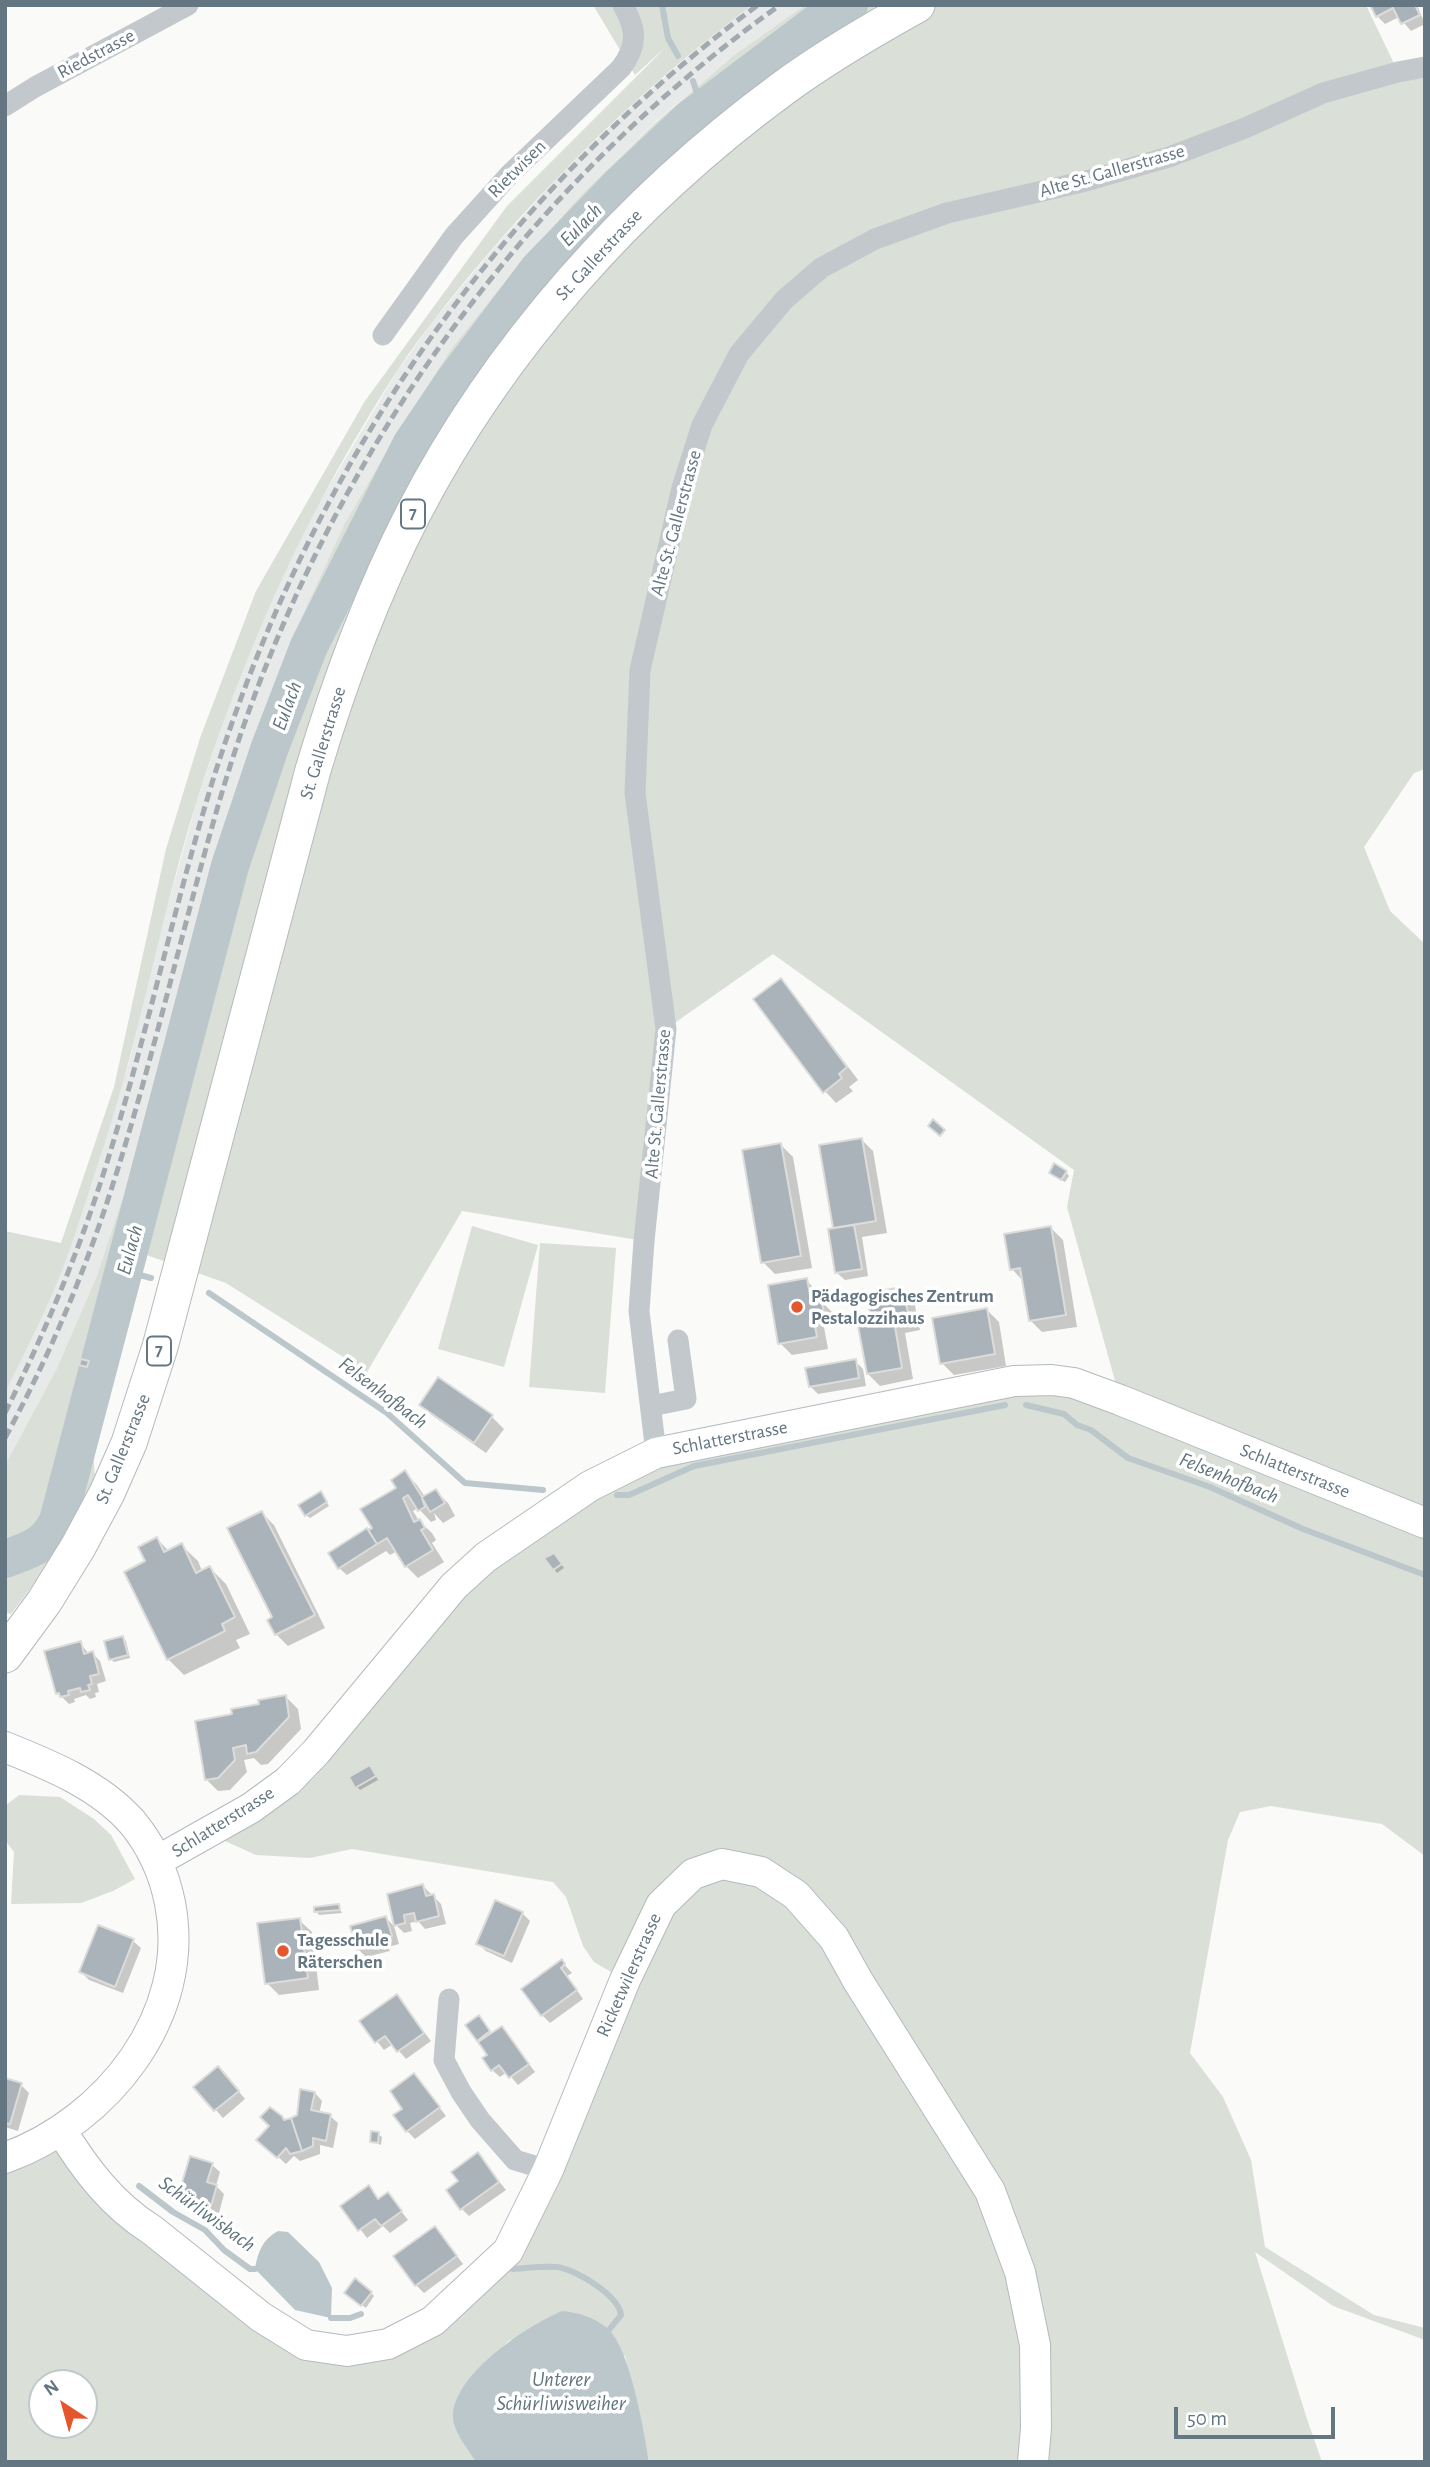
<!DOCTYPE html>
<html>
<head>
<meta charset="utf-8">
<style>
	body { margin:0 }
	#map { position:relative; width:1430px; height:2467px; overflow:hidden; background:#fafaf8; font-family:"Alegreya Sans",sans-serif }
	canvas { display:block }
	.frame { position:absolute; inset:0; border:7px solid #657683; pointer-events:none }
	.north { position:absolute; left:28px; top:2369px; width:70px; height:70px; box-sizing:border-box; background:#fff; border:2px solid #c1c8cd; border-radius:50%; rotate:324deg; font-size:19px; font-weight:700; line-height:28px; text-align:center; color:#657683 }
	.north::after { content:''; display:block; margin:auto; width:24px; height:32px; background:#e4572e; clip-path:polygon(50% 0,100% 100%,50% 72%,0 100%) }
	.scale { position:absolute; left:1174px; top:2407px; width:161px; height:32px; box-sizing:border-box; border:4px solid #657683; border-top:0; padding-left:9px; font-size:21px; line-height:24px; white-space:nowrap; color:#657683; -webkit-text-stroke:5px #fff; paint-order:stroke }
</style>
</head>
<body>
<div id="map">
<canvas width="1430" height="2467"></canvas>
<div class="frame"></div>
<div class="north">N</div>
<div class="scale">50 m</div>
</div>
<script>
const c = document.querySelector('canvas').getContext('2d');
c.lineJoin = 'round';
function paint(path, color) {
  c.fillStyle = color;
  c.fill(path, 'evenodd');
}
function strokePath(path, color, width, dash) {
  c.strokeStyle = color;
  c.lineWidth = width;
  c.lineCap = dash ? 'butt' : 'round';
  c.setLineDash(dash || []);
  c.stroke(path);
}
function label(font, color, halo, rows, align = 'center') {
  c.font = font + ' "Alegreya Sans",sans-serif';
  c.lineWidth = 7;
  c.setLineDash([]);
  c.textBaseline = 'middle';
  c.strokeStyle = halo;
  c.fillStyle = color;
  for (const [text, x, y, turn = 0] of rows) {
    c.save();
    c.translate(x, y);
    c.rotate((+turn || 0) * Math.PI / 180);
    c.textAlign = isNaN(turn) ? turn : align;
    if (halo) c.strokeText(text, 0, 0);
    c.fillText(text, 0, 0);
    c.restore();
  }
}
paint(new Path2D(`
	M752 5H805L733 56 655 122 583 193 515 269 451 349 396 435 345 523 302 616 237 791 127 1185 96 1278 56 1370 5 1465V1393L64 1265 95 1174 129 1062 166 912 198 797 231 698 270 601 316 508 396 373 430 325 492 250 561 173 636 102 715 33Z`), '#e8e9e9');
paint(new Path2D(`
	M593 5H752C631 96 523 205 431 324 399 364 373 409 347 453 285 561 237 675 199 794 171 881 153 971 129 1060 116 1109 100 1159 84 1207 77 1227 71 1248 63 1268 46 1311 25 1352 5 1393V1231L61 1243 114 1087 166 849 200 738 256 591 365 401 507 206 667 46 635 75Z
	M805 5H1366L1398 72 1425 67V769L1414 773 1364 847 1390 911 1425 944V1856L1382 1824 1271 1806 1240 1812 1228 1840 1190 2053 1223 2097 1251 2160 1265 2247 1374 2315 1425 2328V2340L1333 2306 1255 2252 1306 2416 1322 2462H649L625 2356 510 2340 482 2366 462 2390 460 2437 476 2462H5V2158L61 2130 80 2161 306 2345 388 2344 508 2251 625 1980 594 1962 583 1946 566 1897 553 1882 352 1849 310 1858 256 1855 225 1841 217 1828 251 1808 454 1586 656 1453 1014 1381 1120 1399 1067 1207 1074 1170 773 954 666 1029 644 1241 462 1211 367 1372 226 1283 138 1252 93 1450 95 1478 40 1576 11 1614 5 1612V1465L56 1370 96 1278 127 1185 237 791 302 616 345 523 396 435 451 349 515 269 583 193 655 123 733 56ZM42 2383H84V2425H42Z
	M472 1226 538 1245 504 1367 438 1349Z
	M540 1243 616 1248 605 1393 529 1387Z
	M19 1795 60 1797 94 1819 111 1835 135 1879 113 1891 81 1903 11 1904 14 1852 5 1840V1806Z`), '#dadfd7');
paint(new Path2D(`
	M278 2231 288 2232 319 2262 332 2288 331 2318 295 2310 255 2269C258 2252 262 2240 278 2231Z
	M562 2311C580 2313 593 2317 607 2328 630 2347 644 2431 649 2462H476C468 2449 451 2429 453 2413 458 2371 527 2326 562 2311Z`), '#bbc7cb');
paint(new Path2D(`
	M1372 5H1417L1425 24 1411 31 1399 17 1385 24 1377 16Z
	M780 981 792 992 858 1080 849 1087 853 1091 836 1103 825 1091Z
	M861 1139 873 1151 887 1233 862 1237 868 1276 845 1280 837 1273 835 1230 821 1146Z
	M781 1145 793 1157 812 1268 775 1274 763 1262Z
	M1066 1172 1069 1176 1065 1182 1054 1176Z
	M1051 1228 1063 1240 1077 1327 1042 1332 1030 1320 1023 1281 1012 1269Z
	M806 1280 818 1292 820 1300 833 1313 835 1325 824 1327 828 1349 792 1355 780 1343Z
	M902 1288 914 1301 920 1330 905 1333 913 1379 880 1386 868 1374 874 1324Z
	M987 1310 999 1322 1006 1366 954 1375 942 1363Z
	M855 1361 863 1369 866 1386 818 1394 810 1386Z
	M88 1363 91 1366 90 1370 81 1365Z
	M421 1404 492 1417 504 1429 486 1453 433 1416Z
	M405 1473 417 1485 425 1497 436 1491 448 1503 455 1516 443 1523 434 1513 436 1520 431 1522 418 1508 413 1511 419 1521 432 1533 436 1540 432 1543 444 1562 418 1578 406 1566 397 1551 390 1555 386 1551 347 1575 339 1568 374 1529Z
	M324 1497 329 1506 310 1518 306 1515Z
	M262 1513 274 1525 325 1628 288 1646 276 1634Z
	M157 1539 169 1551 181 1545 198 1561 202 1571 210 1568 226 1584 250 1634 236 1640 240 1648 184 1675 168 1659 147 1562Z
	M557 1558 564 1568 557 1573 554 1569Z
	M123 1638 126 1641 130 1658 114 1662 111 1659Z
	M80 1643 89 1654 92 1653 100 1661 106 1681 97 1684 99 1692 95 1693 96 1697 90 1699 86 1695 74 1699 75 1702 69 1704 58 1693Z
	M286 1697 298 1709 301 1729 268 1764 261 1765 254 1758 244 1760 247 1772 230 1790 218 1791 206 1779 234 1716Z
	M373 1771 378 1780 360 1790 357 1787Z
	M423 1886 441 1904 446 1924 425 1929 418 1921 410 1923 412 1931 404 1933 396 1925Z
	M338 1906 342 1913 319 1915 316 1911Z
	M522 1913 530 1921 512 1963 486 1951 478 1944Z
	M386 1918 394 1926 399 1944 388 1947 390 1951 366 1957 358 1949Z
	M299 1920 312 1932 319 1990 279 1995 267 1983Z
	M133 1941 141 1948 123 1993 89 1980 81 1972Z
	M562 1962 572 1973 567 1976 583 1999 550 2023 542 2015Z
	M397 1997 431 2041 406 2059 393 2044 384 2050 362 2022Z
	M482 2021 492 2035 502 2028 535 2072 518 2085 507 2072 500 2077 492 2070 489 2055 478 2040Z
	M414 2075 446 2116 415 2139 407 2131 405 2109Z
	M226 2076 245 2099 223 2118 196 2087Z
	M5 2080 21 2085 29 2093 18 2131 5 2127Z
	M315 2093 322 2101 319 2114 330 2116 338 2123 333 2148 320 2145V2154L300 2161 294 2156 286 2164 267 2147 285 2122 298 2117Z
	M378 2134 382 2137 381 2145 372 2141Z
	M478 2155 506 2190 469 2216 462 2209 461 2182Z
	M212 2165 220 2172 216 2186 224 2194 219 2213 188 2204 180 2196Z
	M369 2188 380 2200 388 2194 408 2220 390 2233 383 2226 367 2238 343 2206Z
	M442 2236 463 2264 424 2293 416 2285Z
	M371 2293 374 2296 366 2308 350 2296Z`), '#0003');
strokePath(new Path2D(`
	M662 5 668 38 678 56
	M693 81 702 109
	M125 1271 151 1278
	M209 1293 387 1413 465 1483 543 1490
	M1026 1405 1064 1414 1077 1425 1091 1430 1128 1458 1210 1487 1303 1529 1425 1575
	M617 1495H629L694 1466 1005 1405
	M139 2186 173 2212 205 2230 224 2250 250 2269H255
	M513 2269C527 2268 543 2266 557 2267 576 2269 619 2296 621 2315L609 2330
	M331 2318H350L361 2314`), '#bbc7cb', 6);
strokePath(new Path2D(`
	M5 1559C31 1549 45 1547 58 1521L230 866 270 747 309 646 411 445 455 380 538 270 621 184 689 120 816 24 849 5`), '#bbc7cb', 38);
const building = new Path2D(`
	M1370 5H1415L1420 15 1401 24 1393 8 1376 17Z
	M781 978 847 1067 839 1074 842 1078 823 1093 753 999Z
	M933 1119 945 1130 940 1136 928 1126Z
	M862 1138 876 1221 833 1228 819 1145Z
	M781 1143 801 1256 761 1263 742 1150Z
	M1054 1163 1067 1171 1061 1180 1049 1173Z
	M854 1225 862 1269 835 1273 828 1229Z
	M1051 1226 1066 1315 1029 1321 1020 1268 1010 1270 1004 1234Z
	M807 1278 811 1301 821 1299 824 1313 813 1315 817 1337 778 1344 768 1285Z
	M903 1287 909 1319 894 1321 902 1368 867 1374 858 1326 872 1323 866 1293Z
	M987 1308 995 1354 940 1364 932 1318Z
	M81 1359 89 1361 87 1367 79 1365Z
	M856 1359 859 1378 809 1387 805 1368Z
	M438 1377 493 1415 474 1443 419 1405Z
	M405 1470 422 1497 436 1489 445 1503 430 1512 422 1498 425 1507 418 1511 408 1495 403 1498 414 1522 420 1519 425 1528 421 1530 433 1550 405 1567 387 1538 377 1544 368 1530 372 1528 360 1509 396 1488 391 1480Z
	M321 1491 327 1502 305 1516 298 1505Z
	M262 1511 315 1615 275 1635 267 1620 272 1617 227 1528Z
	M367 1528 377 1544 338 1569 328 1553Z
	M157 1537 164 1552 182 1543 196 1573 210 1566 235 1617 222 1624 225 1631 167 1660 124 1572 145 1561 138 1547Z
	M554 1553 562 1564 553 1570 544 1558Z
	M123 1636 128 1655 109 1660 104 1641Z
	M81 1641 84 1654 93 1651 99 1674 90 1676 92 1684 88 1685 90 1690 81 1692 80 1688 68 1691 69 1695 60 1697 59 1693 56 1694 44 1651Z
	M286 1695 289 1717 256 1752 247 1754 246 1745 233 1748 235 1760 218 1778 205 1780 195 1721 232 1714 231 1709 259 1704 258 1700Z
	M370 1765 376 1776 355 1788 349 1777Z
	M423 1884 426 1896 434 1894 439 1916 416 1922 414 1913 404 1915 405 1923 394 1926 387 1894Z
	M495 1900 523 1912 504 1956 476 1944Z
	M339 1904 340 1910 314 1912V1907Z
	M386 1916 392 1936 382 1939 383 1943 357 1950 350 1926Z
	M300 1918 308 1978 265 1984 257 1923Z
	M98 1925 134 1939 115 1987 79 1972Z
	M562 1959 565 1964 561 1968 577 1990 541 2016 521 1989Z
	M397 1994 424 2033 397 2052 385 2036 375 2043 359 2021Z
	M479 2015 490 2031 477 2041 465 2025Z
	M502 2026 529 2064 509 2078 499 2065 491 2071 482 2058 487 2055 478 2042Z
	M218 2066 239 2091 214 2111 193 2087Z
	M414 2073 440 2107 406 2132 393 2115 402 2109 390 2091Z
	M5 2078 22 2083 10 2124 5 2123Z
	M300 2089 315 2092 311 2110 331 2114 326 2141 313 2138V2146L302 2151 291 2118 297 2115Z
	M270 2107 282 2116 284 2120 291 2118 302 2151 290 2154 286 2148 277 2158 256 2140 269 2126 260 2117Z
	M371 2131 379 2132 378 2143 370 2142Z
	M478 2152 499 2182 460 2210 446 2190 458 2181 451 2172Z
	M190 2156 213 2163 207 2182 217 2185 211 2206 178 2196Z
	M369 2185 378 2199 388 2192 402 2211 381 2226 375 2219 358 2231 340 2206Z
	M435 2226 457 2256 415 2286 393 2256Z
	M355 2278 372 2292 361 2306 344 2293Z`);
paint(building, '#aab3b9');
strokePath(building, '#dcdcda', 2);
const secondary = new Path2D(`
	M5 1747C50 1765 99 1785 132 1822 152 1846 164 1873 170 1903 192 2015 107 2121 5 2158
	M157 1861 251 1808 288 1781 316 1752 454 1586 486 1557 590 1486 656 1453 1014 1381 1052 1380 1074 1383 1120 1400 1425 1523
	M61 2130C85 2169 112 2205 152 2230L261 2317 306 2345 347 2351 388 2344 433 2321 508 2251 548 2170 625 1980 661 1905 693 1874 722 1864 761 1872 796 1895 834 1938 858 1981 990 2191 1020 2272 1035 2345 1036 2428 1033 2462`);
const primary = new Path2D(`
	M5 1655 44 1602 78 1547 107 1493 129 1443 160 1347 313 770C339 683 371 596 413 514 499 347 631 200 782 89 824 58 870 31 917 5`);
strokePath(secondary, '#b3babf', 32);
strokePath(primary, '#b5babe', 37);
strokePath(new Path2D(`
	M5 106 35 87 188 5
	M383 335 454 236 510 174 621 68C638 45 637 30 623 5
	M651 1406 686 1399 678 1340
	M656 1453 639 1311 644 1241 666 1029 635 793 640 670 682 488 702 425 739 354 784 300 821 268 875 239 947 213 1086 181 1169 157 1245 128 1323 93 1398 72 1425 67
	M449 1999 444 2060 461 2092 480 2120 515 2160 548 2170`), '#c3c8cc', 21);
strokePath(secondary, '#fff', 30);
strokePath(primary, '#fff', 35);
strokePath(new Path2D(`
	M5 1413C43 1336 76 1259 102 1178 144 1048 172 914 212 783 310 469 493 201 758 5
	M5 1438C49 1357 85 1272 113 1184 155 1054 184 920 223 789 318 475 512 196 780 5`), '#a2aab0', 5, [10, 5]);
for (const [x, y, r, color] of [
	[797,1307,7,"#e4572e"],
	[283,1951,7,"#e4572e"]
]) {
  const dot = new Path2D();
  dot.arc(x, y, r, 0, 2 * Math.PI);
  c.fillStyle = color;
  c.fill(dot);
  strokePath(dot, '#fff', 2.5);
}
for (const [x, y, w] of [
	[413,514,24],
	[159,1351,24]
]) {
  const box = new Path2D();
  box.roundRect(x - w / 2, y - 14.5, w, 29, 5);
  c.fillStyle = '#fff';
  c.fill(box);
  strokePath(box, '#657683', 2);
}
label('bold 18px', '#657683', null, [
	["7",413,514],
	["7",159,1351]
]);
label('19px', '#657683', '#fff', [
	["Riedstrasse",96,54,-28],
	["Rietwisen",517,169,-45],
	["Alte St. Gallerstrasse",1112,171,-16],
	["St. Gallerstrasse",599,255,-47],
	["Alte St. Gallerstrasse",676,523,-75],
	["St. Gallerstrasse",323,743,-73],
	["Alte St. Gallerstrasse",658,1104,-85],
	["Schlatterstrasse",730,1438,-11],
	["St. Gallerstrasse",123,1449,-68],
	["Schlatterstrasse",1295,1471,22],
	["Schlatterstrasse",223,1822,-32],
	["Ricketwilerstrasse",629,1975,-66]
]);
label('bold 19px', '#657683', '#fff', [
	["Pädagogisches Zentrum",811,1296],
	["Pestalozzihaus",811,1318],
	["Tagesschule",297,1940],
	["Räterschen",297,1962]
], 'left');
label('italic 21px', '#60757c', '#fff', [
	["Eulach",581,225,-46],
	["Eulach",287,706,-70],
	["Eulach",130,1250,-75],
	["Felsenhofbach",383,1393,37],
	["Felsenhofbach",1229,1478,22],
	["Schürliwisbach",207,2214,36],
	["Unterer",561,2380],
	["Schürliwisweiher",561,2404]
]);
</script>
</body>
</html>
